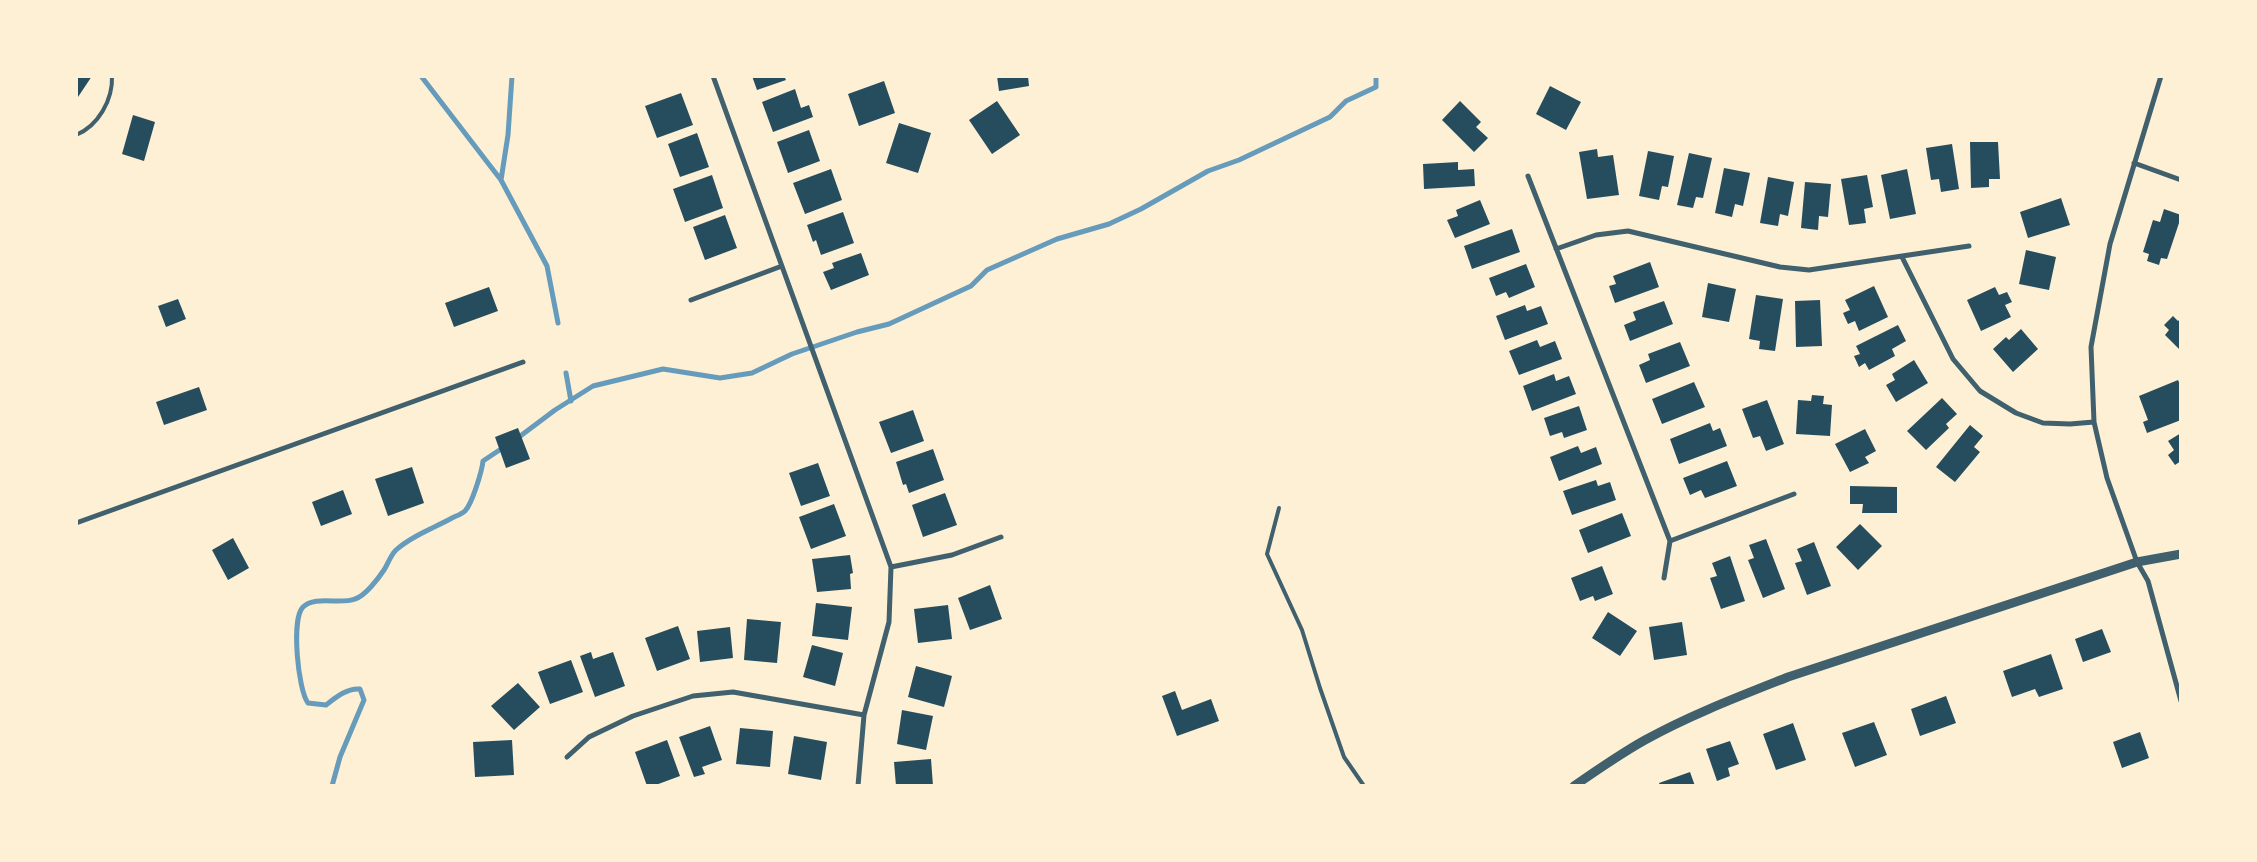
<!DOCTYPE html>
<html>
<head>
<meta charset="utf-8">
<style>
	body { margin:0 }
	#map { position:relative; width:2257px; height:862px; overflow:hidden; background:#fdf0d5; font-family:Lora,serif }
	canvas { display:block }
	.frame { position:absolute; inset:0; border:78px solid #fdf0d5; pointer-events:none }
</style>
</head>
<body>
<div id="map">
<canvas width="2257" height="862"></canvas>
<div class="frame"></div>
</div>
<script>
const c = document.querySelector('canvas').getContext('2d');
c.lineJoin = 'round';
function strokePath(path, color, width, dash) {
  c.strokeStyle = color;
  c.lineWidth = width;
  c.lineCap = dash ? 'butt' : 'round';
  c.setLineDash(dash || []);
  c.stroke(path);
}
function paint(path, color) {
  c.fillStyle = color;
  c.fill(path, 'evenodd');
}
strokePath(new Path2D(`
	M421 76 501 180 547 266 558 323
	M501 180 508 135 512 76
	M566 373 571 401
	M515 440 555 410 593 386 663 369 720 378 752 373 792 354 857 332 889 324 971 286 987 270 1057 239 1109 224 1141 209 1208 171 1239 160 1330 117 1346 101 1376 87V76
	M332 786 340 757 364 700 360 689C347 688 336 697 326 705L308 703C298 690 291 619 303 607 315 595 340 605 355 599 365 596 378 579 384 570 388 564 390 556 396 550 411 536 434 528 452 518 456 516 462 514 465 511 472 504 482 471 483 461L504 447`), '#669bbc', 5);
paint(new Path2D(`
	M76 76H92L76 100Z
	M752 76H784L786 80 757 90Z
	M997 76H1028L1029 86 999 91Z
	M884 81 895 113 859 126 848 94Z
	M1550 86 1581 102 1566 130 1536 114Z
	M795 89 801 108 809 105 813 117 773 132 762 102Z
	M681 93 693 125 657 138 645 106Z
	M997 101 1020 135 992 154 969 120Z
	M1460 101 1481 122 1476 127 1488 138 1474 152 1442 120Z
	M133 115 155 122 144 161 122 154Z
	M899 123 931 133 918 173 886 163Z
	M809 130 820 161 788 173 777 142Z
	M697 133 709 167 680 177 668 144Z
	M1970 142H1998L2000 179H1989V187L1971 188Z
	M1952 144 1959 189 1941 192 1939 179 1931 180 1926 148Z
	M1597 149 1598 157 1613 155 1619 195 1587 199 1579 152Z
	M1648 151 1674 156 1668 187 1662 186 1659 200 1639 196Z
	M1689 153 1712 158 1703 198 1696 197 1693 208 1677 205Z
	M1458 162V170L1474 169 1475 186 1424 189 1423 164Z
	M1724 168 1750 173 1743 206 1735 204 1732 217 1715 213Z
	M831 169 842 200 805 214 793 183Z
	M1907 169 1916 214 1890 219 1881 175Z
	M712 175 723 208 685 222 673 189Z
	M1867 175 1873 207 1864 209 1866 223 1849 225 1841 179Z
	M1768 177 1794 182 1788 216 1780 214 1778 226 1760 223Z
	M1805 182 1831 184 1828 217 1819 216 1818 230 1801 228Z
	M2061 198 2070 225 2028 238 2020 212Z
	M1480 200 1490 224 1455 238 1447 220 1458 216 1456 210Z
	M2164 209 2181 215V217L2167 259 2161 258 2159 265 2147 261 2149 254 2143 252 2153 220 2160 222Z
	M843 212 854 243 821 255 816 240 813 242 807 225Z
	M725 215 737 248 705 260 693 227Z
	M1512 229 1520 252 1472 269 1464 246Z
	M2026 250 2056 257 2049 290 2019 284Z
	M861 253 869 275 831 290 823 272 834 268 832 263Z
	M1650 262 1659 287 1615 303 1609 286 1616 284 1613 276Z
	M1526 264 1535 287 1509 298 1506 292 1496 296 1489 278Z
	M1708 283 1736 289 1729 322 1702 317Z
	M1874 286 1888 317 1859 331 1855 321 1848 324 1843 313 1850 310 1845 300Z
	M489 287 498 311 454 327 445 303Z
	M1995 287 1999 295 2007 292 2012 302 2005 305 2011 317 1981 331 1967 300Z
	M1756 295 1783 299 1775 351 1759 349 1760 341 1749 339Z
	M178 299 186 319 166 327 158 306Z
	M1820 300 1822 346 1796 347 1795 301Z
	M1664 301 1673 324 1630 341 1624 325 1636 320 1633 312Z
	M1525 305 1527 311 1541 306 1548 324 1505 340 1496 316Z
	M2173 316 2178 321 2181 318V351L2165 335 2169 330 2164 325Z
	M1898 325 1906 341 1892 349 1895 356 1869 370 1865 363 1859 367 1854 356 1860 354 1856 346Z
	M2021 329 2038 349 2013 372 1993 349 2006 337 2009 340Z
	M1537 340 1540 347 1555 341 1562 359 1519 375 1509 351Z
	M1680 342 1690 366 1646 383 1639 365 1650 360 1648 354Z
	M1914 360 1928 383 1896 402 1886 385 1895 380 1892 374Z
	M1554 374 1556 381 1569 376 1576 394 1532 411 1523 386Z
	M2178 380 2181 387V420L2147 433 2143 422 2148 420 2139 396Z
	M1694 382 1705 407 1662 424 1652 399Z
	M199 387 207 410 164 425 156 402Z
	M1812 395 1824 396 1823 404 1832 405 1830 436 1796 434 1798 400 1811 401Z
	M1942 398 1957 414 1946 424 1949 428 1926 450 1907 431Z
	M1767 400 1784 444 1766 451 1760 436 1753 438 1742 409Z
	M1579 406 1587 430 1564 438 1562 432 1550 436 1544 418Z
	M913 410 924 441 891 453 879 422Z
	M1710 423 1713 431 1720 428 1727 446 1679 464 1670 439Z
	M1970 425 1983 436 1974 447 1980 452 1955 482 1936 467Z
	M518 428 530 459 506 468 495 437Z
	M1865 429 1876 451 1865 457 1869 463 1850 472 1835 444Z
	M2181 433V461L2175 465 2168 455 2174 450 2168 441Z
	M1578 446 1581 453 1596 447 1602 464 1559 481 1550 457Z
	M933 449 944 480 909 493 906 484 903 485 896 462Z
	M1727 461 1737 486 1705 498 1701 490 1690 495 1683 478Z
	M818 463 830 496 801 506 789 473Z
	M412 467 424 503 388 516 375 479Z
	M1596 480 1598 486 1610 482 1616 500 1572 515 1563 491Z
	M1850 486 1897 487V513H1862L1863 504H1850Z
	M343 490 352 514 321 526 312 502Z
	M945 493 957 525 923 537 912 505Z
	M834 504 846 536 811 549 799 517Z
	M1622 513 1631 536 1588 553 1579 530Z
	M1860 524 1882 546 1858 570 1836 547Z
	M233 538 249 568 228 580 212 550Z
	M1766 539 1785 589 1763 598 1748 560 1754 558 1749 545Z
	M1814 542 1831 586 1807 595 1795 563 1802 561 1797 549Z
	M850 555 853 573 850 574 851 589 817 592 812 559Z
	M1730 556 1745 601 1721 609 1710 578 1717 576 1712 563Z
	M1602 566 1613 594 1595 601 1593 596 1580 601 1571 578Z
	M990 585 1002 619 970 630 958 598Z
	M816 603 852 607 848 640 812 636Z
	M948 605 952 639 918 643 914 609Z
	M1608 612 1637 631 1620 656 1592 638Z
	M747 619 781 622 777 663 744 660Z
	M1682 622 1687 655 1654 660 1649 627Z
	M678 626 690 659 657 671 645 638Z
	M730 627 733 658 700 662 697 631Z
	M2102 629 2111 652 2083 662 2075 639Z
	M812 645 843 653 835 686 803 677Z
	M591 652 593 659 613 652 625 686 595 697 580 656Z
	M2051 654 2063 689 2039 697 2035 689 2012 697 2003 671Z
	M571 660 583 692 550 704 538 672Z
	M916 666 952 676 944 707 908 697Z
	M518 683 540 707 514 730 491 706Z
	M1175 691 1182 710 1211 699 1219 721 1177 736 1162 696Z
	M1946 696 1956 723 1920 736 1911 709Z
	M902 710 933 716 926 750 897 744Z
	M1874 722 1887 755 1855 767 1842 733Z
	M1793 723 1806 760 1776 770 1763 734Z
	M710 726 722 760 702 767 705 774 694 777 679 737Z
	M740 728 773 731 770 767 736 764Z
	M2140 732 2149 758 2122 768 2113 742Z
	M794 736 827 742 821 780 788 774Z
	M512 740 514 775 475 777 473 742Z
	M667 740 680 776 653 786H647L635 752Z
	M1730 741 1739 764 1728 768 1730 776 1717 781 1706 749Z
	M931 759 933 786H896L894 762Z
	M1690 772 1695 786H1660L1659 783Z`), '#264d5e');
strokePath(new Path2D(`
	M76 135C98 126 113 100 112 76
	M1279 508 1267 554 1302 630 1320 688 1344 757 1364 786`), '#3f606c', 4);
strokePath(new Path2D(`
	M713 76 891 567 889 622 864 715 858 786
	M2161 76 2110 244 2091 347 2094 422 2107 478 2137 562 2148 581 2181 701
	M2134 163 2181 180
	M1528 176 1670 541 1664 578
	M1556 249 1596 235 1628 231 1780 267 1809 270 1969 246
	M1902 257 1953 359 1980 391 2016 413 2043 423 2070 424 2094 422
	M691 300 782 266
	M76 523 523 362
	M1670 541 1794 494
	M891 567 952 555 1001 537
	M567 757 589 737 633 716 693 696 733 692 864 715`), '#3f606c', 5);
strokePath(new Path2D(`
	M1574 786C1597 770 1620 754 1645 740 1690 715 1740 696 1788 677L2137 562 2181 554`), '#3f606c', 9);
</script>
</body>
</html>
